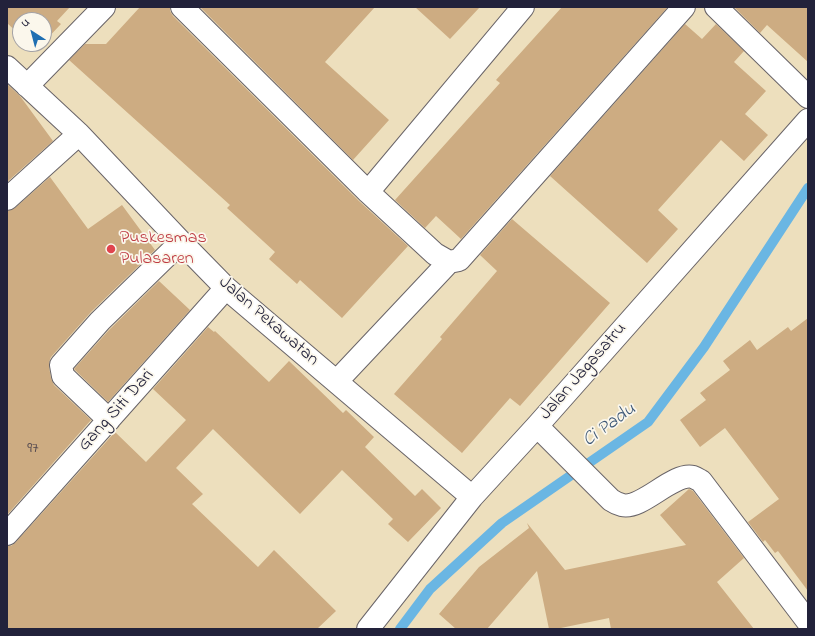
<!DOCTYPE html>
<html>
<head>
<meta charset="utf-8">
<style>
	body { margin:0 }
	#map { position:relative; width:815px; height:636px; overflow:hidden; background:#eddfbd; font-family:"Indie Flower",sans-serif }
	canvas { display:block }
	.frame { position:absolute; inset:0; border:8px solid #22223b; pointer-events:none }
	.north { position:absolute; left:12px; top:12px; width:40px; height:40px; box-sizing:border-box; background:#fbf7ec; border:1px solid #a4a2a5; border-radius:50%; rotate:324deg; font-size:11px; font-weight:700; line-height:16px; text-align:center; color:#22223b }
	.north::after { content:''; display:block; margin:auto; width:14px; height:18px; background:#1f6fb2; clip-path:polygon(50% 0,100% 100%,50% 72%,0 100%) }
</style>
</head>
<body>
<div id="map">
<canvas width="815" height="636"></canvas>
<div class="frame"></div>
<div class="north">U</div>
</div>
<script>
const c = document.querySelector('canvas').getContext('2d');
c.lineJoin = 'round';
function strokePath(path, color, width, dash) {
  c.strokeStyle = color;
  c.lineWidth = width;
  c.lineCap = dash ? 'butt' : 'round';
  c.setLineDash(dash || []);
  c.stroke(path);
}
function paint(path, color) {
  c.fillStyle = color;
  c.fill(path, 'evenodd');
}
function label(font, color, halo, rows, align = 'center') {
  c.font = font + ' "Indie Flower",sans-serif';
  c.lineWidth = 3.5;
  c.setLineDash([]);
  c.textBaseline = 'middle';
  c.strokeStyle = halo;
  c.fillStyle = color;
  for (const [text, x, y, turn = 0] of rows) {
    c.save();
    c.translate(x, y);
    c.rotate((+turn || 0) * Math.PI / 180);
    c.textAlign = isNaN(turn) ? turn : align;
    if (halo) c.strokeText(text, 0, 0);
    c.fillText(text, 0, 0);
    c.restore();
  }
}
strokePath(new Path2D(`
	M400 629 430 589 502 523 648 422 704 347 808 188`), '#6ab6e3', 10);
paint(new Path2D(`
	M7 7H70L57 21 61 24 44 42V20H20V35L7 23Z
	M140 7H170V11L173 16 359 201 408 246 342 318 300 280 297 284 269 259 275 252 227 208 230 205 69 60 85 44H106Z
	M200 7H375L325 62 389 120 353 160Z
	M415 7H480L450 39Z
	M562 7 667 8 461 239 436 216 425 228 395 200 500 83 496 80Z
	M734 7H808V62L767 25 760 33Z
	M685 24 702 39 716 24 744 51 734 62 766 91 745 114 768 135 744 161 721 140 658 210 678 229 647 263 550 176Z
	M7 84 20 96 53 141 7 182Z
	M50 177 88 229 122 205 155 250 91 312 51 357 49 362V367L51 378 54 385 91 420 7 515V211L15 208Z
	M512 219 610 303 520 406 510 398 462 453 394 394 442 339 440 337 497 271 480 255Z
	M159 281 190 310 108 402 74 369 109 330Z
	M808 318V591L778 551 775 553 765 540 763 542 748 522 779 499 725 428 700 447 680 420 706 400 700 393 730 370 723 361 750 340 757 350 788 327 791 331Z
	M208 327 214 332 215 331 269 382 289 361 343 413 346 410 374 437 365 447 415 496 422 489 441 508 408 542 388 524 393 519 342 470 300 514 213 429 176 468 203 494 192 504 258 567 274 550 336 611 317 629H7V546H11L16 542 115 432 146 462 186 420 153 389Z
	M689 489 693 491 744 558 717 582 754 629H611L609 618 556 629H549L537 571 487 629H456L439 614 479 567 529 528 527 523 565 570 686 545 660 515Z`), '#cdac82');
const minor = new Path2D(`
	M182 7 368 192 435 254 449 262
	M716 7 808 97
	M7 67 79 134 181 242 226 288 472 497
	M27 86 104 7
	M368 192 523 7
	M7 199 79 134
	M337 381 449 262 459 260 684 7
	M109 420 63 376 61 365 100 321 181 242
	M537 426 611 500C614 502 618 504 622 505 642 510 673 472 693 477 696 478 699 480 701 481L808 622
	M7 534 226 288
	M368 629 472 497 537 426 808 120`);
strokePath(minor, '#696468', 24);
strokePath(minor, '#fff', 22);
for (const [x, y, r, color] of [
	[111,249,5,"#e0444e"]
]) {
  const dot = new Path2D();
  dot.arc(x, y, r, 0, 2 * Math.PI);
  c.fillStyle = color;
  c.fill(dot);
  strokePath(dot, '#fbf7ec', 1.5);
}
label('16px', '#4d444d', null, [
	["97",33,449]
]);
label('18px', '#be3a42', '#fbf7ec', [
	["Puskesmas",120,239],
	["Pulasaren",120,260]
], 'left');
label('18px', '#22223b', '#fbf7ec', [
	["Jalan Pekawatan",268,322,41],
	["Jalan Jagasatru",584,372,-49],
	["Gang Siti Dari",117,411,-48]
]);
label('italic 19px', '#3b5676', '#fbf7ec', [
	["Ci Padu",610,426,-36]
]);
</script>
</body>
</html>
